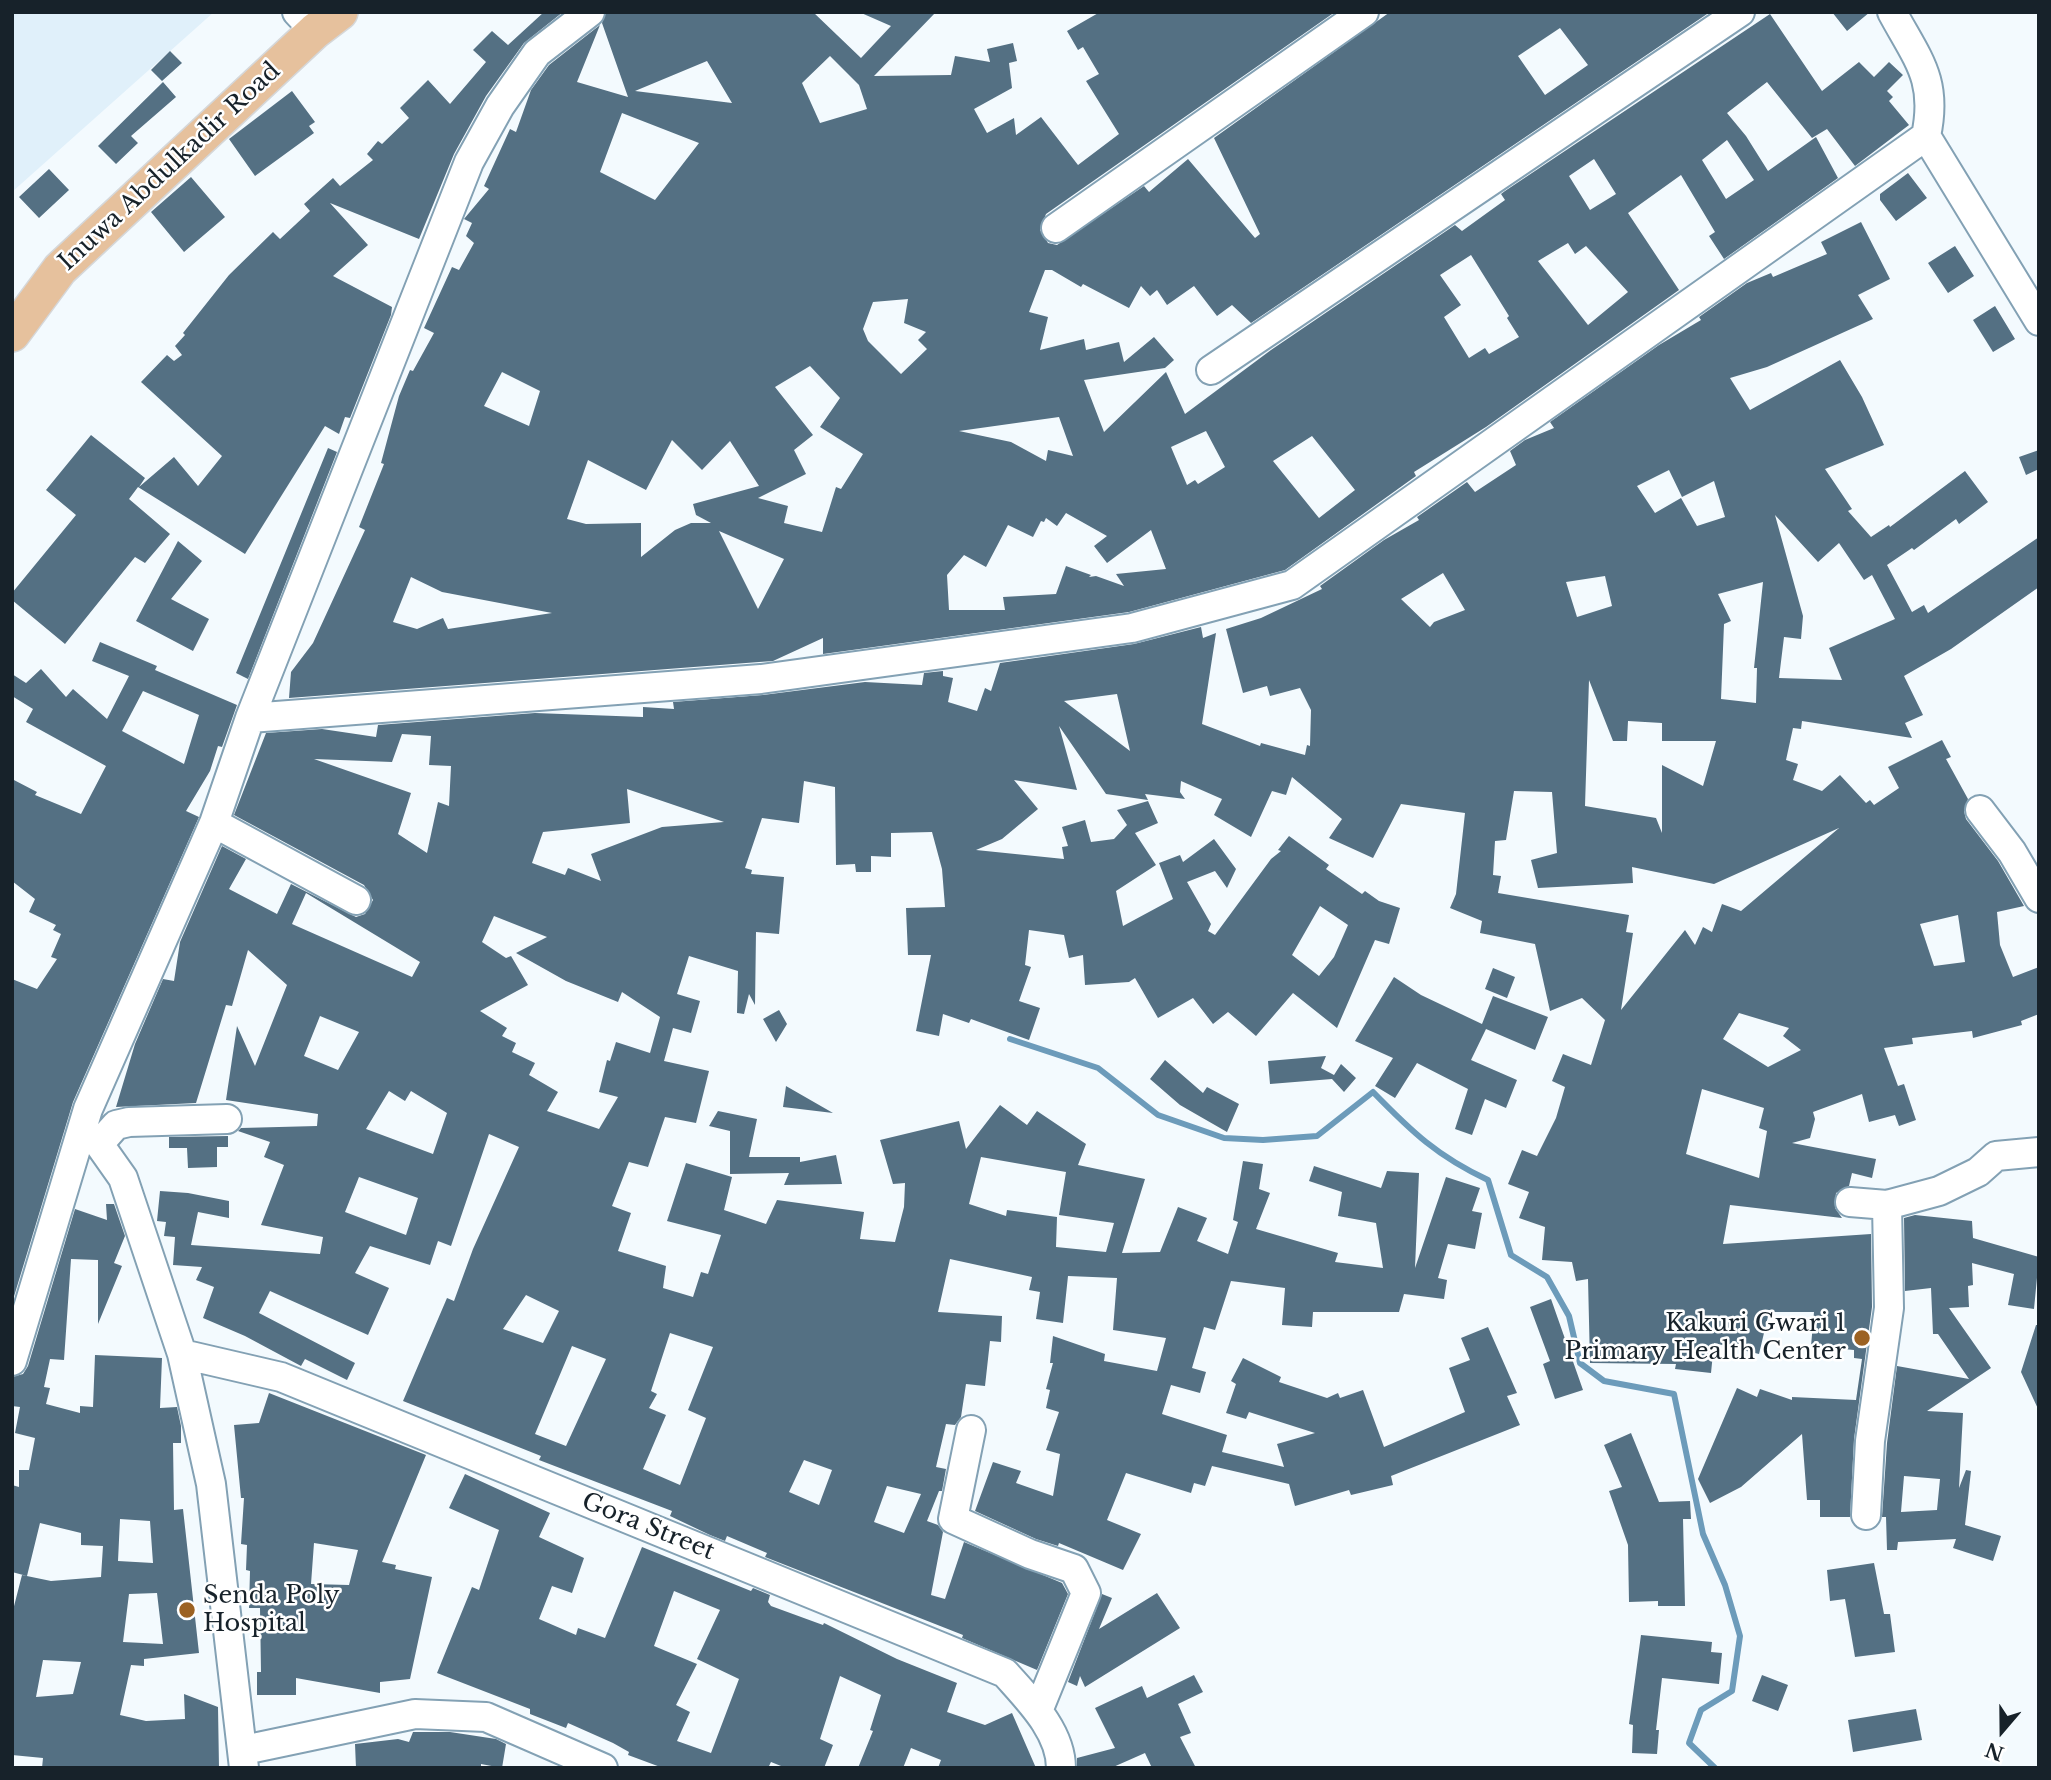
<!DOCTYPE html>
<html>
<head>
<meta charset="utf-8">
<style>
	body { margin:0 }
	#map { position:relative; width:2051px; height:1780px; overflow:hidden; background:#f3fafe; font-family:"Libre Baskerville",serif }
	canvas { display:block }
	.frame { position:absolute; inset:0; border:14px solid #17222a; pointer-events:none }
	.north { position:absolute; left:1967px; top:1696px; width:70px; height:70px; -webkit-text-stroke:5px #fff; paint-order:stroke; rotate:200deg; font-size:19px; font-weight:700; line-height:28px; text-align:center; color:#17222a }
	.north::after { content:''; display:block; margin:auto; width:24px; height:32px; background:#17222a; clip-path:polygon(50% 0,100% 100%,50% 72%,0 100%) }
</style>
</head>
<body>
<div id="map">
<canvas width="2051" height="1780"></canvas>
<div class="frame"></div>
<div class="north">N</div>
</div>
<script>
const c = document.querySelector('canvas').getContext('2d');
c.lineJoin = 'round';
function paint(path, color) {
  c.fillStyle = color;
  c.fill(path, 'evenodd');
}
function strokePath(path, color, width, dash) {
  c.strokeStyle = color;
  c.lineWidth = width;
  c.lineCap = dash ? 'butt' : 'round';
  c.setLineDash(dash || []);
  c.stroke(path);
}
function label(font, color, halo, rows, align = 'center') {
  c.font = font + ' "Libre Baskerville",serif';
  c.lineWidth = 5;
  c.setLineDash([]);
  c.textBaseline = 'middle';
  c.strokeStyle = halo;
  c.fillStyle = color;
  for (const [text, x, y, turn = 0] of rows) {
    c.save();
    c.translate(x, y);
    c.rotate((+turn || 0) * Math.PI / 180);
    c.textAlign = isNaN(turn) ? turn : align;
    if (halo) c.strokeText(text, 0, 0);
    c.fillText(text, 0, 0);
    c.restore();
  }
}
paint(new Path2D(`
	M12 12H214L12 192Z`), '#e0f0fa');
strokePath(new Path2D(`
	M1010 1039 1098 1068 1158 1115 1224 1138 1263 1140 1317 1136 1373 1092C1412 1132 1437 1156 1488 1180L1511 1255 1547 1277 1569 1316 1580 1363 1604 1381 1674 1394 1703 1534 1725 1585 1740 1636 1732 1691 1701 1710 1689 1743 1715 1768`), '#6c9bba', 6);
paint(new Path2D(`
	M544 12H563L524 43 486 96 454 154 419 239 330 203 368 245 333 276 392 307 391 315 350 418 345 417 339 434 325 426 245 554 138 487 129 499 170 534 145 563 135 557 65 644 12 600V593L76 515 46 490 91 435 145 478 139 487 174 457 198 486 222 456 141 382 167 355 174 361 182 355 175 346 185 335 183 333 229 275 273 232 280 239 310 211 304 204 333 178 340 186 373 160 367 154 378 141 382 144 409 118 400 108 428 80 450 104 486 62 473 50 492 31 508 45Z
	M606 12H813L861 58 891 26 859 12H936L874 76 951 75 955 56 990 62 987 49 1013 43 1017 61 1009 63 1012 88 974 109 987 133 1014 118 1016 135 1041 117 1078 165 1119 134 1086 81 1099 74 1083 47 1078 50 1067 31 1100 12H1335L1046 214 1040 230 1048 243 1057 245 1144 186 1149 192 1188 159 1255 238 1260 234 1214 138 1390 12H1710L1251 323 1232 305 1217 316 1194 286 1167 305 1157 290 1150 296 1141 286 1129 308 1083 284 1081 287 1052 270H1045L1029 312 1048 317 1040 350 1084 339 1086 350 1119 342 1124 362 1154 337 1174 360 1165 368 1084 380 1104 432 1166 372 1185 414 1271 350 1455 225 1462 231 1505 200 1501 194 1505 191 1770 14 1822 91 1859 62 1874 77 1889 62 1903 75 1887 91 1893 97 1889 101 1909 125 1855 166 1827 129 1812 138 1767 82 1727 113 1746 136 1768 171 1816 137 1838 178 1724 259 1709 236 1715 232 1681 175 1628 213 1679 290 1486 427 1414 472 1416 476 1285 570 1129 612 823 654V638L773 661 759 662 289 698 291 672 313 643 365 530 359 527 384 464 381 463 399 396 410 370 413 371 434 333 424 328 452 267 459 270 474 243 466 236 472 223 464 219 489 189 484 186 510 129 516 132 531 90 549 65 600 25 577 82 628 97 602 23ZM1560 28 1588 65 1545 95 1518 56ZM830 56 859 85 867 109 820 123 802 83ZM707 61 732 103 635 91ZM622 113 699 143 655 200 600 172ZM1727 140 1754 180 1726 199 1702 160ZM1594 159 1616 194 1590 210 1569 176ZM1568 243 1575 254 1586 246 1628 292 1588 325 1538 261ZM1471 255 1509 316 1507 318 1519 337 1489 354 1485 348 1469 358 1444 317 1461 305 1440 275ZM908 299 904 323 926 332 918 340 927 349 901 374 868 341 863 329 873 302ZM810 366 840 398 820 427 863 454 841 489 836 487 822 532 784 523 788 506 758 498 806 474 794 450 813 435 775 387ZM502 372 540 391 529 426 484 406ZM1059 417 1073 456 1048 450 1046 461 1011 442 959 431ZM1206 431 1225 467 1198 484 1195 480 1187 485 1171 447ZM1312 436 1355 490 1319 518 1273 461ZM672 440 702 470 730 441 759 486 693 504 696 515 711 523H691L675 530 641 557V523L586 524 567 519 588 460 646 490ZM1066 513 1107 536 1094 546 1107 563 1151 530 1166 569 1116 574 1124 586 1096 576 1089 577 1091 575 1066 566 1056 594 1003 597 1005 610H949L947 575 964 555 986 567 1008 525 1033 537 1041 521 1044 522 1046 518 1057 526ZM719 531 784 559 758 609ZM411 577 442 592 552 613 448 629 443 618 417 629 393 622Z
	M1832 12H1870L1847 31Z
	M170 51 182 63 162 81 151 70Z
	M163 82 176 97 131 136 138 143 116 164 98 146Z
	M292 91 315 122 309 126 314 133 255 176 229 139Z
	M49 169 69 190 39 218 19 197Z
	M1908 173 1927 198 1896 221 1880 200V194Z
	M191 177 225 217 184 252 151 212Z
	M1861 222 1890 279 1858 295 1873 319 1767 367 1730 378 1750 410 1840 360 1862 397 1884 445 1825 469 1852 509 1848 511 1871 537 1889 525 1890 527 1965 471 1988 502 1959 524 1956 519 1914 550 1912 548 1887 565 1912 612 1924 605 1928 613 2039 537V587L1951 649 1904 676 1923 715 1905 723 1912 738 1802 721 1801 729 1793 728 1786 760 1798 764 1793 780 1822 791 1840 775 1866 803 1870 800 1874 805 1899 788 1888 767 1942 740 1951 757 1946 759 1968 799 1964 811 1966 819 1998 861 2024 906 1997 912 2000 945 2013 977 2039 967V1014L2021 1021 2022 1025 1973 1038 1972 1031 1912 1038 1913 1044 1884 1048 1898 1086 1904 1084 1916 1120 1899 1126 1895 1115 1869 1122 1862 1094 1813 1112 1815 1119 1810 1138 1792 1143 1876 1159 1872 1178 1852 1173 1849 1186 1836 1193 1835 1208 1842 1218 1730 1205 1723 1244 1871 1234 1872 1307 1854 1439 1850 1517H1820V1500H1807L1802 1434 1741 1487 1710 1503 1698 1479 1737 1388 1757 1397 1760 1389 1792 1400V1397L1856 1400 1862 1359 1854 1358V1350L1811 1346 1814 1312H1769L1759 1354 1714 1343 1711 1373 1675 1369 1676 1364 1590 1363 1588 1279 1576 1281 1572 1262 1542 1260 1545 1227 1519 1218 1529 1192 1508 1184 1522 1150 1537 1156 1556 1118 1565 1087 1552 1081 1563 1054 1591 1065 1605 1020 1582 998 1550 1011 1535 944 1480 933 1482 921 1450 908 1456 894 1465 813 1401 804 1373 858 1329 838 1342 819 1292 777 1286 795 1272 791 1251 837 1214 815 1222 799 1181 781 1180 792 1185 799 1145 794 1148 800 1106 794 1059 726 1077 790 1014 780 1038 809 1002 839 976 850 1064 859 1062 847 1068 846 1062 827 1085 820 1091 842 1114 839 1127 825 1117 810 1148 801 1158 823 1135 833 1156 865 1116 891 1123 926 1173 899 1159 863 1180 855 1183 862 1214 839 1236 869 1227 888 1215 871 1187 882 1211 924 1208 931 1215 935 1271 859 1281 851 1278 850 1289 836 1329 865 1326 869 1362 894 1365 891 1379 901 1400 908 1389 944 1375 940 1337 1028 1293 993 1256 1036 1228 1012 1213 1024 1193 998 1158 1018 1135 978 1129 982 1085 985 1083 955 1069 958 1064 935 1029 930 1025 965 1031 967 1019 1001 1040 1008 1029 1040 971 1019 969 1023 943 1014 939 1036 916 1031 931 955H908L906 908 945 907 942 869 932 832 891 833V857L871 856V872H856L855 864 836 865 835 787 804 781 799 823 762 818 745 868 752 870 751 874 784 877 779 934 756 932 755 1005 749 994 744 1014 737 1013 738 971 689 956 677 994 700 1001 691 1033 673 1028 664 1061 709 1071 696 1123 665 1117 648 1167 629 1162 612 1206 631 1213 618 1251 666 1266 663 1288 693 1297 701 1272 708 1274 721 1235 667 1221 686 1163 732 1177 724 1210 766 1224 777 1200 864 1212 860 1239 895 1242 904 1207 905 1183 893 1184 880 1140 959 1121 966 1149 1000 1105 1027 1125 1037 1111 1086 1144 1078 1165 1145 1179 1122 1253 1160 1252 1178 1207 1207 1218 1197 1241 1228 1254 1238 1222 1233 1220 1243 1161 1263 1164 1259 1189 1270 1193 1256 1229 1338 1253 1335 1262 1383 1268 1376 1223 1338 1216 1342 1192 1309 1181 1314 1166 1381 1188 1387 1171 1419 1173 1415 1268 1446 1177 1480 1188 1472 1211 1482 1213 1475 1249 1448 1244 1438 1278 1447 1280 1444 1299 1404 1294 1399 1312H1313L1312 1327 1282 1325 1285 1288 1231 1281 1215 1330 1204 1327 1192 1368 1206 1372 1200 1393 1171 1385 1162 1414 1227 1435 1222 1452 1284 1467 1277 1444 1315 1433 1249 1412 1246 1419 1226 1413 1236 1384 1231 1381 1243 1358 1281 1377 1279 1382 1327 1398 1338 1393 1340 1398 1363 1390 1384 1447 1465 1412 1449 1368 1470 1360 1461 1338 1488 1327 1517 1393 1507 1396 1520 1425 1391 1476 1393 1485 1351 1495 1349 1490 1295 1506 1289 1484 1212 1466 1205 1486 1194 1483 1191 1493 1126 1473 1107 1520 1141 1534 1123 1570 1059 1543 1058 1546 1036 1539 975 1511 993 1462 1021 1471 1016 1483 1053 1496 1060 1454 1046 1450 1059 1412 1046 1408 1050 1390 1046 1389 1053 1363H1050L1053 1336 1105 1354 1104 1361 1157 1371 1166 1338 1113 1330 1117 1278 1068 1276 1063 1323 1036 1319 1040 1292 1029 1290 1032 1277 950 1259 938 1312 1002 1316 1001 1342 990 1341 985 1386 966 1384 961 1417 955 1425 946 1424 936 1467 946 1469 942 1491H939L927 1521 938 1525 943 1532 931 1595 945 1599 964 1542 1062 1583 1068 1594 1037 1670 962 1638 963 1635 765 1557 767 1553 727 1536 725 1541 710 1535 670 1516 672 1511 539 1460 541 1456 403 1401 447 1298 454 1301 473 1249 519 1147 489 1134 451 1246 438 1241 430 1265 370 1246 355 1273 389 1288 368 1335 270 1291 259 1313 355 1363 347 1380 305 1359 301 1366 245 1336 203 1318 214 1287 196 1280 202 1267 173 1265 175 1237 164 1236 166 1222 157 1221 160 1191 188 1193 229 1201V1218L198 1212 191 1245 320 1254 323 1237 261 1225 284 1165 264 1157 270 1142 238 1131 241 1128 317 1126 318 1114 226 1100 237 1026 255 1066 287 985 248 950 232 1006 226 1005 196 1103 116 1107 135 1044 163 979 174 981 180 942 222 846 246 859 229 889 277 914 291 884 356 917 365 914 373 900 364 885 234 815 266 733 322 729 376 737 378 725 535 713 643 717V707L674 709 673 702 763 695 865 682 922 685 924 673 943 671V676L953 678 948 702 977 711 985 688 991 691 1000 663 1134 644 1201 627 1203 638 1216 633 1202 724 1260 746 1261 743 1305 755 1307 745 1310 746 1311 710 1300 688 1270 696 1267 686 1243 693 1226 629 1261 618 1322 589 1320 586 1384 540 1419 520 1417 517 1467 482 1475 492 1516 465 1510 451 1525 440 1554 428 1550 422 1659 345 1701 320 1699 317 1747 283 1771 273 1773 277 1827 254 1821 242ZM1669 470 1682 497 1714 481 1725 517 1697 526 1681 498 1655 513 1637 486ZM1775 515 1818 562 1839 543 1864 580 1872 575 1895 619 1829 648 1842 680 1779 678 1784 637 1801 639 1803 616ZM1443 573 1465 610 1434 622 1430 627 1401 599ZM1605 576 1612 606 1577 617 1566 582ZM1763 582 1754 668H1757L1756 703 1721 699 1724 624 1731 621 1718 594ZM1589 680 1613 741H1627L1628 721 1662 723V741H1716L1703 786 1662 765V833L1656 818 1585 806ZM1117 694 1130 751 1064 701ZM402 734 431 736 429 765 451 766 449 806 438 802 427 853 398 834 411 793 314 759 392 762ZM627 789 724 822 662 827 591 854 601 881 568 868 565 875 532 863 543 832 630 823ZM1514 791 1552 792 1557 853 1531 860 1538 888 1633 883 1632 867 1714 884 1839 828 1741 911 1722 904 1712 932 1703 927 1695 945 1685 930 1621 1010 1633 933 1626 932 1629 915 1498 893 1501 876 1493 875 1495 841 1506 840ZM306 893 420 962 412 977 292 924ZM1320 906 1348 925 1334 957 1319 976 1292 955ZM1958 915 1965 962 1934 966 1920 924ZM494 916 547 937 516 953 566 981 618 1002 622 992 660 1017 650 1053 616 1042 610 1061 607 1060 599 1092 618 1097 599 1129 547 1111 558 1092 529 1075 535 1063 512 1052 516 1043 502 1036 507 1028 480 1011 528 985 511 956 506 958 482 942ZM1739 1013 1789 1028 1783 1036 1801 1050 1768 1067 1723 1039ZM320 1016 359 1032 338 1070 304 1056ZM1702 1089 1764 1108 1759 1128 1767 1131 1759 1178 1686 1154ZM389 1091 405 1101 411 1091 447 1113 433 1154 366 1129ZM981 1157 1066 1172 1059 1215 1114 1223 1106 1252 1056 1247 1057 1217 1007 1210 1006 1216 969 1204ZM359 1177 418 1198 406 1235 345 1212ZM526 1295 559 1311 543 1343 503 1329ZM670 1333 713 1347 688 1410 706 1418 680 1485 643 1469 666 1415 649 1408 657 1394 651 1391ZM572 1346 606 1359 566 1446 535 1434ZM804 1460 832 1470 819 1505 789 1492ZM887 1486 921 1494 904 1533 874 1522Z
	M1955 246 1974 276 1948 293 1928 263Z
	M1995 306 2015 339 1993 352 1973 320Z
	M328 448 337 452 248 679 236 673Z
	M2039 450V469L2026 475 2019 457Z
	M178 541 202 561 171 599 209 619 193 651 136 621Z
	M100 642 157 666 155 670 237 705 222 747 218 746 210 771 186 811 199 817 73 1102 12 1303V979L37 989 57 959 51 957 61 934 53 930 56 925 29 912 35 899 12 881V779L37 792 35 795 81 814 106 766 26 722 33 709 12 696V674L26 683 41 669 66 697 73 689 107 719 129 676 92 661ZM143 691 199 715 184 764 122 731Z
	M1493 968 1515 977 1507 998 1485 989Z
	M1394 977 1421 995 1482 1024 1493 996 1548 1017 1535 1050 1486 1029 1471 1060 1517 1080 1506 1108 1485 1099 1472 1135 1455 1129 1468 1089 1417 1063 1395 1098 1375 1086 1393 1058 1355 1041Z
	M779 1010 787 1024 776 1042 763 1019Z
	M1326 1056 1321 1068 1334 1075 1341 1064 1356 1078 1344 1092 1332 1079 1270 1084 1268 1061Z
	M1165 1060 1203 1093 1207 1087 1239 1104 1227 1132 1180 1105 1150 1079Z
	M786 1086 833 1113 783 1107Z
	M718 1111 757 1119 749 1157H800V1162L836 1155 842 1184 784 1185 789 1173 730 1174V1131L709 1126Z
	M228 1136V1147H217V1167L188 1168 187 1148H169V1137Z
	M106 1204H114L125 1236 114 1263 122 1266 98 1324V1260L71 1259 64 1360 50 1359 44 1387 50 1388 46 1404 80 1413V1406L93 1407 95 1355 162 1358 160 1408 177 1407 181 1426V1443H173L174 1510 183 1509 199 1653 144 1659V1666L131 1665 120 1715 146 1721 185 1719 184 1694 218 1707 219 1768H42L43 1758 12 1755V1614L22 1575 51 1581 101 1577 103 1546 81 1545V1533L40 1523 27 1576 12 1572V1485L19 1487V1470H29L35 1438 15 1433 20 1407 12 1406V1377L23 1374 28 1366 75 1209 107 1220ZM120 1519 150 1521 153 1563 118 1561ZM157 1593 163 1644 123 1642 129 1594ZM43 1660 81 1662 73 1694 36 1697Z
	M1915 1215 1972 1221 1973 1238 2039 1257 2034 1309 2008 1305 2014 1274 1972 1263 1973 1285 1968 1286 1969 1307 1949 1308 1991 1368 1927 1411 1963 1413 1959 1488 1966 1470 1971 1471 1965 1525 2001 1536 1993 1561 1953 1548 1956 1539 1898 1542 1897 1550H1887L1886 1517H1882L1887 1443 1897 1366 1969 1379 1938 1334H1933L1931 1288 1905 1291 1904 1218ZM1904 1476 1940 1479 1937 1510 1901 1512Z
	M1551 1299 1583 1390 1555 1399 1543 1364 1550 1361 1530 1307Z
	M2036 1325H2039V1411L2021 1372Z
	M269 1393 426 1455 382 1562 396 1565 395 1569 432 1577 410 1679 380 1682V1693L296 1678V1695H257V1672H261L260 1608H249L250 1571 246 1570 247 1545 241 1544 244 1498H241L234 1425 259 1423ZM314 1543 358 1550 349 1585 311 1584Z
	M1631 1433 1659 1502 1690 1501 1691 1519H1683L1685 1606H1658V1601L1629 1602 1628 1545 1609 1491 1622 1487 1604 1445Z
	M465 1474 550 1513 539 1537 584 1558 572 1593 552 1586 539 1619 576 1635 578 1628 605 1638 642 1547 751 1591 753 1588 770 1595 768 1602 771 1606 823 1625 824 1623 897 1659 957 1683 947 1712 985 1725 1012 1713 1036 1768H938L941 1760 911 1748 903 1768H858L873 1731 870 1730 881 1695 840 1676 820 1739 833 1745 824 1768H786L771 1762 768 1768H663L628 1755 629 1752 613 1743 568 1723 566 1728 530 1714V1709L437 1673 472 1587 479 1590 499 1530 449 1508ZM674 1591 720 1610 697 1659 739 1679 711 1753 677 1741 690 1712 676 1705 697 1664 654 1646Z
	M1874 1563 1884 1614H1890L1895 1652 1855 1657 1845 1599 1830 1601 1827 1570Z
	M1157 1593 1180 1628 1085 1687 1080 1676 1077 1686 1068 1682 1102 1594 1112 1598 1099 1629Z
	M1641 1635 1712 1642 1711 1652 1722 1653 1719 1684 1662 1678 1656 1730H1659L1657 1754 1632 1753 1633 1725 1629 1724Z
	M1194 1675 1203 1692 1178 1704 1191 1733 1180 1737 1196 1768H1152L1145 1753 1111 1768H1077V1758L1115 1748 1095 1708 1142 1686 1147 1698Z
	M1762 1675 1788 1685 1778 1711 1752 1701Z
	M1916 1709 1922 1740 1853 1752 1848 1720Z
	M413 1732H450L496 1739 506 1744 502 1768 481 1764V1768H356L355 1744 398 1739 409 1742Z`), '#547083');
const minor = new Path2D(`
	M297 12 315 31
	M1892 12C1918 60 1938 80 1926 136L2039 321
	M1056 228 1364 12
	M1211 370 1740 12
	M250 718 761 679 1132 628 1292 585 1926 136
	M1980 810 2012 852 2039 898
	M214 823 356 900
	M82 1129 99 1144 123 1178 182 1354 211 1484 244 1768
	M99 1144 116 1125 129 1122 227 1119
	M1850 1202 1887 1205 1939 1191 1978 1172 1996 1156 2039 1152
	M182 1354 281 1377 1005 1673C1028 1699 1061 1731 1061 1768
	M12 1361 88 1109 214 823 250 718 469 162 500 106 537 53 590 12
	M971 1430 953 1519 1030 1554 1074 1569 1086 1593 1038 1711
	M1866 1515 1870 1441 1889 1308 1887 1205
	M244 1750 415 1714 486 1717 603 1768`);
const major = new Path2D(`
	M12 334 60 269 315 31 340 12`);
strokePath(minor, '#83a1b4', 32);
strokePath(major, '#d5d7d9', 38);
strokePath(minor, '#fff', 28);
strokePath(major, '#e6c19d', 35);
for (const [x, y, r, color] of [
	[1862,1338,9,"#9c6222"],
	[187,1610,9,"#9c6222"]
]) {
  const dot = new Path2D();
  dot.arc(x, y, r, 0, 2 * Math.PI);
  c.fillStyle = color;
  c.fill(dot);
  strokePath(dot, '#fff', 2.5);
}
label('24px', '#17222a', '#fff', [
	["Inuwa Abdulkadir Road",170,167,-43],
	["Gora Street",648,1527,22]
]);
label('24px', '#17222a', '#fff', [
	["Kakuri Gwari 1",1846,1324],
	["Primary Health Center",1846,1352],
	["Senda Poly",203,1596,"left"],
	["Hospital",203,1624,"left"]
], 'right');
</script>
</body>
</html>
